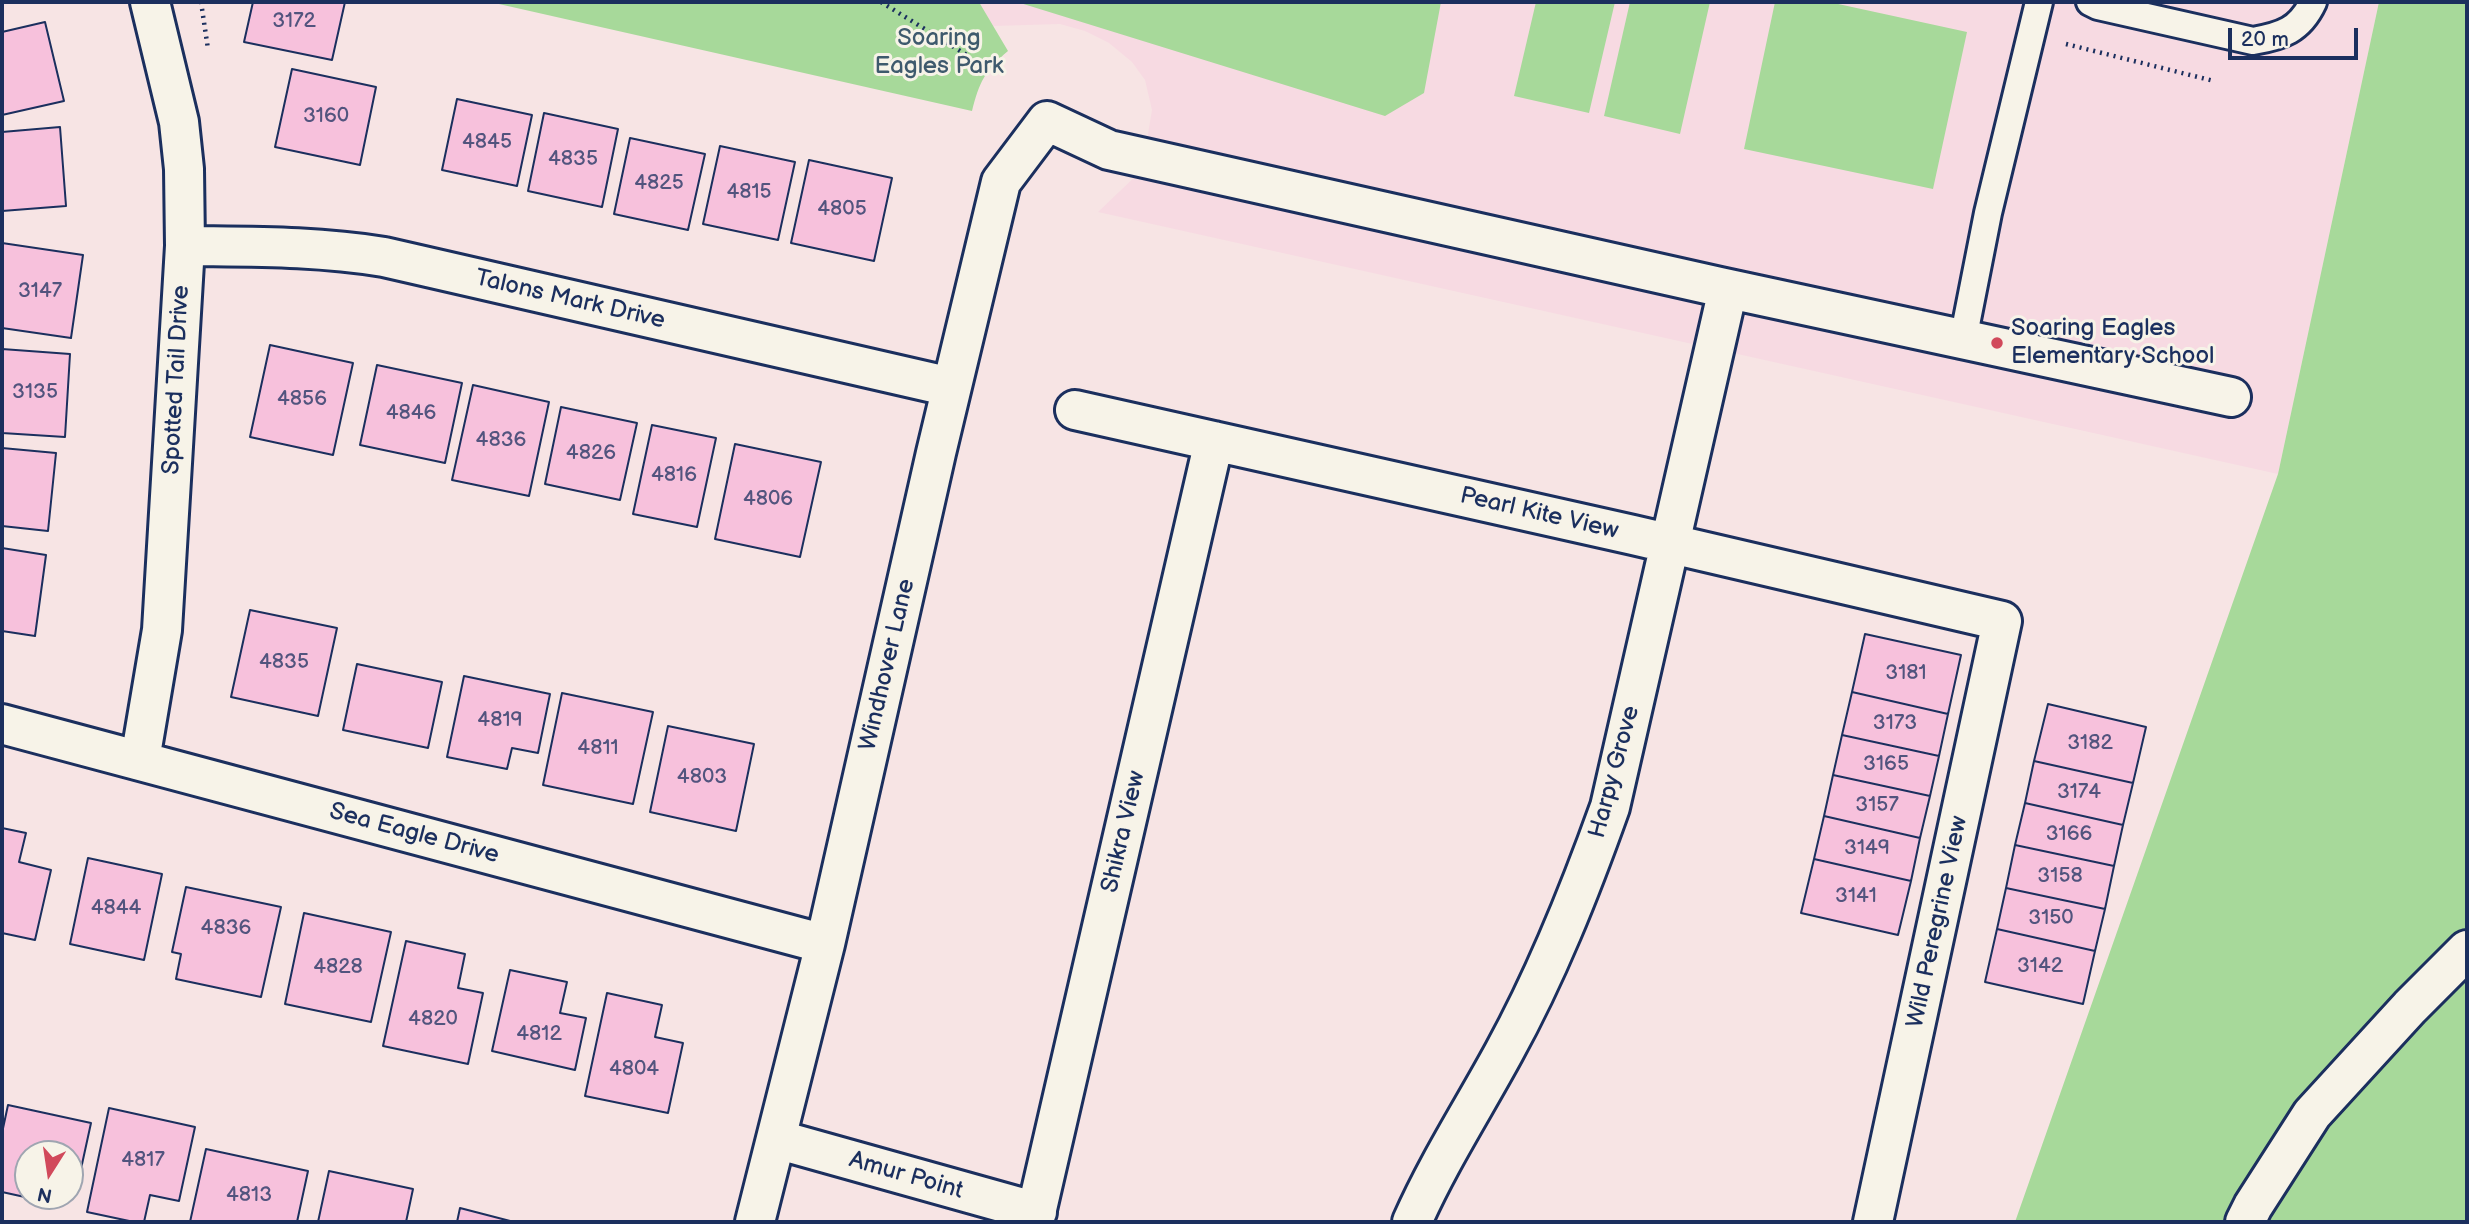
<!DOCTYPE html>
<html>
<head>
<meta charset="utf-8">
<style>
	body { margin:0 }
	#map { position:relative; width:2469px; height:1224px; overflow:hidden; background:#f7e4e4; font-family:"Balsamiq Sans",sans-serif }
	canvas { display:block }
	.frame { position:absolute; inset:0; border:4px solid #1b2f5e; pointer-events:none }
	.north { position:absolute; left:14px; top:1140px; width:70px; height:70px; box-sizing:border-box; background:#f7f3e8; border:2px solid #9fa5b1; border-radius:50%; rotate:192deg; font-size:19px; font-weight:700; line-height:28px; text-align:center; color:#1b2f5e }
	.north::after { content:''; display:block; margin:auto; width:24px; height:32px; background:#d1495b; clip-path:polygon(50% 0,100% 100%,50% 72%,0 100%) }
	.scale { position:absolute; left:2228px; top:28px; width:130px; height:32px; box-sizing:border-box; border:4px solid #1b2f5e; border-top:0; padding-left:9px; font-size:21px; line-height:24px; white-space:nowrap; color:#1b2f5e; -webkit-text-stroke:5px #f7f3e8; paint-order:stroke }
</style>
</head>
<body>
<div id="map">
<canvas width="2469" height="1224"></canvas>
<div class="frame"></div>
<div class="north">N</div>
<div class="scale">20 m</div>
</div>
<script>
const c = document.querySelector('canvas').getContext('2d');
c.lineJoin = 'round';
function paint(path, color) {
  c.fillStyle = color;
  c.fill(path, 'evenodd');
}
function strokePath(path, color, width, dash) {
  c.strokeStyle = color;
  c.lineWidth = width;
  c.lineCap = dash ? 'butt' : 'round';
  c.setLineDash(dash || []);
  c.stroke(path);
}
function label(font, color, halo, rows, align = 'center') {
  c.font = font + ' "Balsamiq Sans",sans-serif';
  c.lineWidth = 6;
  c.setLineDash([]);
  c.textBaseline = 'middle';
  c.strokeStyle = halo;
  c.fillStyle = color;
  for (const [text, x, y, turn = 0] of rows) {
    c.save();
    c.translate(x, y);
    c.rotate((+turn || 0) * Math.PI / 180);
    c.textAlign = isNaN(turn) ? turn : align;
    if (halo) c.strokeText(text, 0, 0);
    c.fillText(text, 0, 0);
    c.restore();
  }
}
paint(new Path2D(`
	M979 2H2379L2278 474 1098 212 1142 170 1152 110 1145 80 1132 62 1109 43 1085 31 1060 24 993 26Z`), '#f7dae2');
paint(new Path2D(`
	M490 2H979L1008 51C985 70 979 83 972 111Z
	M1017 2H1441L1424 93 1385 116Z
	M1536 2H1615L1589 113 1514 96Z
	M1630 2H1710L1680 134 1604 116Z
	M1775 2H1829L1967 32 1933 189 1744 149Z
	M2379 2H2467V1222H2015L2278 474Z`), '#a7d99a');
const building = new Path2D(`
	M253 2H345L332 60 244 42Z
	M45 22 64 101 2 115V32Z
	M292 69 376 87 360 165 275 147Z
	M457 99 532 115 517 186 442 170Z
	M544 113 618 129 602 207 528 191Z
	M60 127 66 206 2 211V132Z
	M630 138 705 154 688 230 614 214Z
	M720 146 795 162 778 240 703 224Z
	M809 160 892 178 874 261 791 243Z
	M2 243 83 255 71 338 2 328Z
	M270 345 353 363 333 455 250 437Z
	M2 349 70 354 65 437 2 433Z
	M377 365 462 383 445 463 360 445Z
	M473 385 549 402 529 496 452 480Z
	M561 407 637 423 620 500 545 484Z
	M652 425 716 438 697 527 633 514Z
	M735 444 821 462 800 557 715 539Z
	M2 448 56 453 48 531 2 526Z
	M2 548 46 555 35 636 2 631Z
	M250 610 337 628 318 716 231 697Z
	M1865 634 1961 655 1948 714 1852 692Z
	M357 664 442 682 428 748 343 730Z
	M464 676 550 694 538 753 512 748 507 769 447 757Z
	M1852 692 1948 714 1939 756 1842 735Z
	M562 693 653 712 633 804 543 785Z
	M2048 704 2146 727 2133 783 2034 761Z
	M668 726 754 744 736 831 650 812Z
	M1842 735 1939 756 1930 796 1833 775Z
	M2034 761 2133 783 2123 825 2025 803Z
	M1833 775 1930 796 1920 838 1824 816Z
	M2025 803 2123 825 2114 866 2015 845Z
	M1824 816 1920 838 1911 881 1814 859Z
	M2 828 26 833 19 862 51 870 35 940 2 933Z
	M2015 845 2114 866 2105 909 2006 888Z
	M88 858 162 874 144 960 70 944Z
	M1814 859 1911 881 1898 935 1801 913Z
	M186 887 281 907 261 997 176 979 181 954 172 952Z
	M2006 888 2105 909 2095 951 1997 929Z
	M304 913 391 932 371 1022 285 1004Z
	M1997 929 2095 951 2083 1004 1985 982Z
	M406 941 465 954 458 988 483 993 468 1064 383 1046Z
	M510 970 567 982 560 1013 586 1018 575 1070 492 1051Z
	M607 993 662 1005 655 1037 683 1043 668 1113 585 1096Z
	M8 1105 91 1123 79 1178 70 1176V1154H28V1196H44L43 1201 2 1192V1133Z
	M109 1108 195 1127 179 1201 150 1195 144 1222H134L87 1212Z
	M206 1149 308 1171 297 1222H190Z
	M329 1171 413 1189 406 1222H318Z
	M460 1208 514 1222H457Z`);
paint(building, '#f7c1dc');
strokePath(building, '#1b2f5e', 2);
const service = new Path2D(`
	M2090 2 2098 6 2253 41C2282 36 2300 30 2313 2
	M1963 340 1988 213 2039 2`);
const minor = new Path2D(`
	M185 246C254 247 315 246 384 257L951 387
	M1075 410 1633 535 2002 621 1873 1222
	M2 724 825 944
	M140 760 162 630 185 246 184 169 179 122 150 2
	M776 1139 1037 1212
	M755 1222 825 944 936 453 1001 182 1047 121 1109 150 1720 287 2231 397
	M1034 1222 1214 441
	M1412 1222C1438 1163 1473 1109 1504 1052 1547 974 1580 891 1610 807L1728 289`);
const secondary = new Path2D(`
	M2245 1222 2253 1206 2312 1114 2410 1007 2467 950`);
strokePath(service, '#1b2f5e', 32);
strokePath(minor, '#1b2f5e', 44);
strokePath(secondary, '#1b2f5e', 44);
strokePath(new Path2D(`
	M201 2 208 49
	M881 2 970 57
	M2066 44 2214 81`), '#1b2f5e', 4.5, [2, 5]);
strokePath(service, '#f7f3e8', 26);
strokePath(minor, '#f7f3e8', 38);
strokePath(secondary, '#f7f3e8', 38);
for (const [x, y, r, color] of [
	[1997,343,7,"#d1495b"]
]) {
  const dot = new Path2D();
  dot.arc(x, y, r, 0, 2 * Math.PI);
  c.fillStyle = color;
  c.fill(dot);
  strokePath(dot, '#f7f3e8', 2.5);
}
label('21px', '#52547e', null, [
	["3172",294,22],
	["3160",326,117],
	["4845",487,143],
	["4835",573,160],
	["4825",659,184],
	["4815",749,193],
	["4805",842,210],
	["3147",40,292],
	["3135",35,393],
	["4856",302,400],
	["4846",411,414],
	["4836",501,441],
	["4826",591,454],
	["4816",674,476],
	["4806",768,500],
	["4835",284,663],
	["3181",1906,674],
	["4819",500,721],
	["3173",1895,724],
	["3182",2090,744],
	["4811",598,749],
	["3165",1886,765],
	["4803",702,778],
	["3174",2079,793],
	["3157",1877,806],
	["3166",2069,835],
	["3149",1867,849],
	["3158",2060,877],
	["3141",1856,897],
	["4844",116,909],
	["3150",2051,919],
	["4836",226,929],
	["3142",2040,967],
	["4828",338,968],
	["4820",433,1020],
	["4812",539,1035],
	["4804",634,1070],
	["4817",143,1161],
	["4813",249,1196]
]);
label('24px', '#3e5a6d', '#f7f3e8', [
	["Soaring",939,39],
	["Eagles Park",939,67]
]);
label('24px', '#1b2f5e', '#f7f3e8', [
	["Talons Mark Drive",570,300,13],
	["Spotted Tail Drive",177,380,-87],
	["Pearl Kite View",1539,514,13],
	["Windhover Lane",888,665,-77],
	["Harpy Grove",1615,772,-75],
	["Shikra View",1124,832,-77],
	["Sea Eagle Drive",414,834,15],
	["Wild Peregrine View",1938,922,-78],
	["Amur Point",906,1176,16]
]);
label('24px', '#1b2f5e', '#f7f3e8', [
	["Soaring Eagles",2011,329],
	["Elementary School",2011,357]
], 'left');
</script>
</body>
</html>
